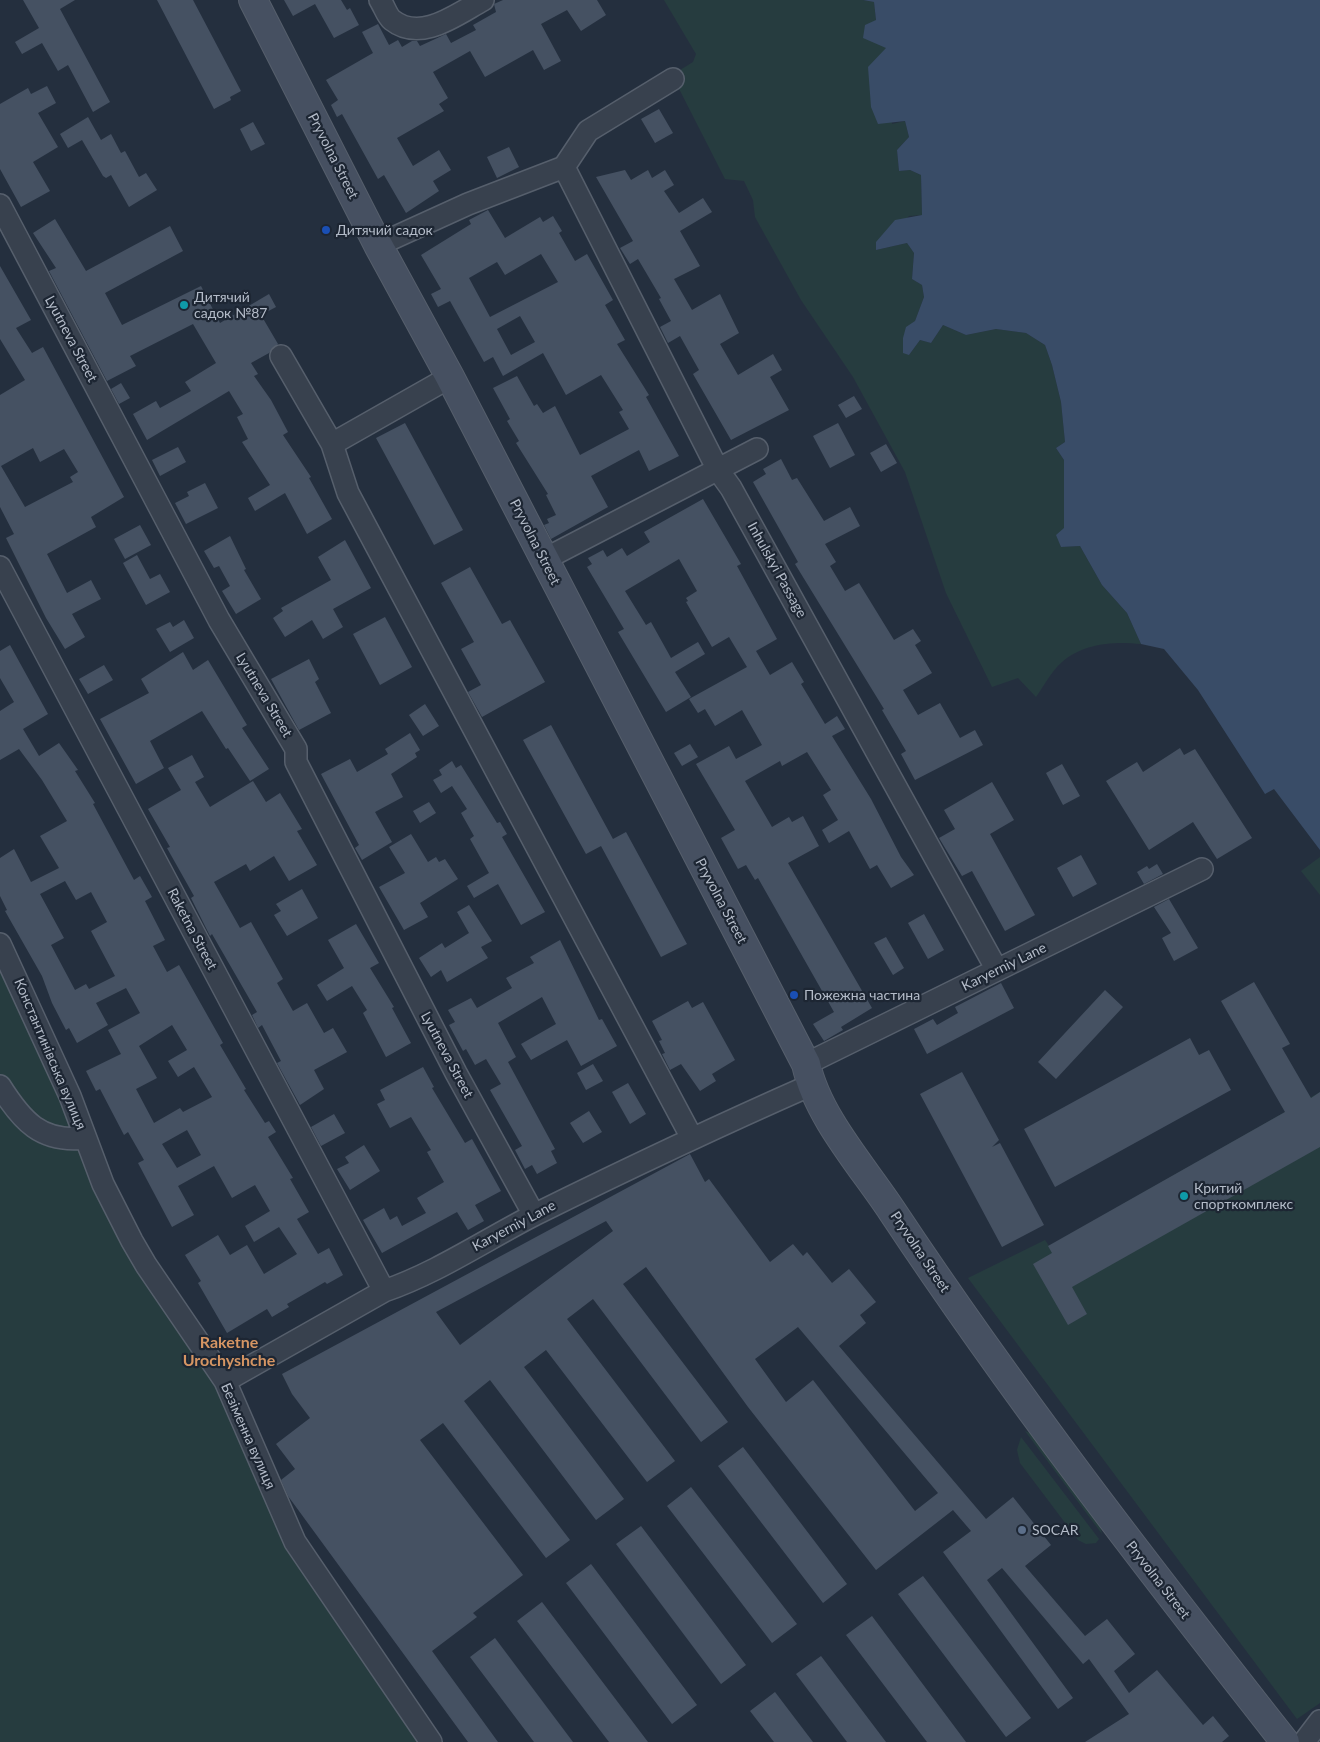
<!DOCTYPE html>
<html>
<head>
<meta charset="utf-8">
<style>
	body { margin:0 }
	canvas { display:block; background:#242f3e }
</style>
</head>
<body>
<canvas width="1320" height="1742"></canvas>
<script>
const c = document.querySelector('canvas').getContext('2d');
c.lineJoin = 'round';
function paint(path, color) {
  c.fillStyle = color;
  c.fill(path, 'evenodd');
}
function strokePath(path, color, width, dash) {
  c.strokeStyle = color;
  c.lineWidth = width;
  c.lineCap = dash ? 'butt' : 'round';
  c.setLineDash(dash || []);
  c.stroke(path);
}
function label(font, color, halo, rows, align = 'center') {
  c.font = font + ' Lato,sans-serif';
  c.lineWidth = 4.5;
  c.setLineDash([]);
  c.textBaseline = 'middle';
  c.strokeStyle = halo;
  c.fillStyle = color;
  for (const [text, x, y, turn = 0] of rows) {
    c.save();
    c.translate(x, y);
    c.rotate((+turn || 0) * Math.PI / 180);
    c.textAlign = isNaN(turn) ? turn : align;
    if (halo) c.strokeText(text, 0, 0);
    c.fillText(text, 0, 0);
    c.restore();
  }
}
paint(new Path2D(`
	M664 0H863L874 2 876 20 886 47 892 124 905 121 909 137 897 150 899 171 910 170 921 175 922 215 909 216 876 250 907 243 914 253 912 279 922 285 924 297 915 321 909 355 920 340 931 343 943 325 966 335 996 329 1026 333 1045 345 1052 365 1061 402 1065 442 1056 448 1064 460V529L1057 535 1061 547 1080 546 1102 585 1127 613 1141 644C1115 641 1082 643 1061 663 1051 672 1044 686 1036 697L1018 678 992 687 946 593 905 472 853 377 801 300 755 217 753 200 744 181 725 179 672 75 693 62 696 54Z
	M1320 857V895L1301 871Z
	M0 956 66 1098 73 1133H52L0 1080Z
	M1320 1092V1703L1297 1719 968 1278 1045 1240 1049 1246Z
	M0 1094 82 1144 220 1385 260 1480 425 1742H0Z
	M1025 1431 1030 1433 1100 1525 1102 1534Z
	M1021 1437 1099 1539 1096 1543 1086 1544 1078 1540 1020 1463 1017 1450Z`), '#263c3f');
paint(new Path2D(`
	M863 0H1320V850L1274 789 1265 794 1198 690 1164 649 1141 644 1127 613 1102 585 1080 546 1061 547 1056 535 1064 528V460L1056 448 1065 442 1061 402 1052 365 1045 345 1026 333 996 329 966 335 943 325 931 343 920 340 909 355 903 353V338L906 327 915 321 924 297 922 285 912 279 914 253 907 243 876 250V242L895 220 922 215 921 175 910 170 899 171 897 150 909 137 905 121 878 124 871 107 868 67 886 48 863 38 865 25 876 20 874 2Z`), '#394c67');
paint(new Path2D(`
	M23 0H75L60 9 110 102 93 112 68 65 58 71 42 43 22 54 15 42 39 28Z
	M157 0H193L241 91 230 97 231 100 214 109Z
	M284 0H341L347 10 350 8 359 25 334 38 315 4 293 16Z
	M503 0H597L606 15 581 31 567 10 541 24 561 61 544 70 533 50 485 77 470 51 433 72 448 98 439 104 444 111 397 138 413 166 439 150 451 170 433 181 439 191 406 213 384 175 378 179 342 114 337 117 331 105 338 100 326 80 373 53 362 32 378 24 389 45 398 40 402 47 412 41H417L420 46 446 34 451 43 476 30 473 25 496 12 494 4Z
	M47 86 56 103 38 113 58 147 33 162 50 191 21 207 0 169V104L28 88 31 94Z
	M659 109 673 133 655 143 641 119Z
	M88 117 101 140 111 134 121 153 125 151 139 177 146 173 157 190 129 207 111 175 106 178 103 176 82 140 68 148 60 134Z
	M253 122 265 144 251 151 240 129Z
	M509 147 519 167 497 178 487 157Z
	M625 170 631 180 648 170 652 178 665 170 674 185 664 191 679 213 703 198 712 212 680 231 700 266 674 279 692 310 720 294 739 333 720 344 738 375 773 354 782 370 770 377 789 410 731 440 693 374 699 370 680 336 668 343 660 327 671 321 659 299 661 298 638 259 630 264 620 248 633 241 596 177Z
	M488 210 505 238 540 217 543 222 553 216 562 231 559 233 575 261 587 254 613 300 605 305 625 340 617 344 649 395 646 397 679 456 649 471 639 450 591 476 608 507 551 539 544 525 549 523 547 519 556 515 546 495 548 494 516 443 519 441 507 421 510 419 493 388 517 376 534 406 537 404 543 413 555 406 580 455 629 429 619 412 623 410 601 375 566 395 543 353 503 376 493 357 484 362 450 301 438 307 431 294 441 289 421 255 471 224 469 220ZM541 254 558 282 490 317 469 278 497 262 505 275ZM520 316 535 342 511 355 497 329Z
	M55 219 86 271 170 226 183 251 105 293 122 325 201 286 220 323 269 294 276 307 261 315 278 344 269 353 251 363 258 374 254 376 271 400 288 432 283 435 311 477 309 478 332 519 307 534 285 493 255 511 248 498 270 485 242 442 248 439 237 417 243 414 229 391 147 440 133 414 156 401 160 408 191 391 185 382 216 363 193 324 130 356 136 366 107 381 49 271 56 268 33 233Z
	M0 266 31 320 16 328 32 353 43 347 124 497 91 517 96 527 47 554 67 593 91 580 101 599 72 614 85 637 65 649 46 618 6 538 14 534 0 507V395L25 380 0 339ZM33 448 40 462 64 449 78 472 70 477 73 482 25 507 1 466Z
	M121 383 130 398 119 404 111 389Z
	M854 396 862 409 846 418 838 405Z
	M405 423 463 530 434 545 376 438Z
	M838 423 855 455 830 468 813 436Z
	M886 444 897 463 881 472 870 453Z
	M178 447 186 462 160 476 152 460Z
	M781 459 792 480 797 478 824 521 850 507 860 526 825 544 836 562 830 566 845 591 859 583 894 640 913 629 921 641 915 645 932 673 903 690 918 715 940 703 960 738 975 730 983 745 915 780 901 754 906 751 882 710 884 709 795 564 798 562 753 482 766 474 763 469Z
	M205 483 218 508 186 524 175 503 189 496 187 492Z
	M703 499 741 564 737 566 777 639 756 651 770 675 792 662 804 682 801 684 825 724 837 716 845 729 832 736 871 799 901 857 914 875 891 888 877 865 870 869 849 831 829 843 822 830 838 820 823 795 831 790 807 752 782 766 780 761 745 781 772 827 789 817 792 822 803 816 819 846 788 863 872 1008 841 1027 843 1030 824 1041 813 1024 834 1012 758 878 755 880 746 865 738 869 721 838 735 830 696 764 729 746 736 759 762 745 742 710 715 726 705 709 698 713 689 699 747 667 729 637 712 647 686 602 688 601 686 598 697 591 679 559 625 591 646 625 651 622 671 658 698 642 705 654 675 672 691 697 666 712 618 632 624 629 587 567 592 564 588 558 603 550 607 557 622 548 627 556 650 542 644 532Z
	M140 525 151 545 125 559 114 539Z
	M230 536 246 569 244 570 261 599 236 614 222 591 230 586 219 566 214 568 204 551Z
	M345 540 371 588 333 609 343 627 323 639 312 620 285 637 273 618 283 611 281 608 331 580 318 557Z
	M137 555 150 579 160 574 170 592 146 605 123 563Z
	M470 567 502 624 510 620 545 682 482 717 468 692 481 685 461 649 474 642 441 583Z
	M385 617 412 667 380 685 353 634Z
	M184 620 194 638 170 652 156 629 170 622 173 627Z
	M10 645 48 714 23 729 39 756 59 743 78 770 75 771 95 803 93 804 134 880 140 876 152 897 145 901 165 940 153 946 167 972 179 965 223 1043 220 1045 246 1089 244 1090 265 1123 269 1121 276 1132 268 1137 293 1178 290 1179 309 1212 297 1219 318 1254 329 1248 343 1275 327 1284 325 1282 287 1304 289 1307 272 1317 267 1309 227 1333 198 1283 201 1281 185 1255 218 1235 230 1255 247 1245 264 1274 297 1254 279 1227 254 1242 245 1226 270 1211 255 1185 232 1198 214 1166 178 1186 194 1215 172 1227 138 1163 144 1160 128 1132 124 1135 100 1089 96 1091 86 1071 121 1054 108 1030 140 1013 126 988 96 1003 108 1025 77 1043 69 1028 66 1030 52 1003 42 976 5 911 7 910 0 896V858L14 849 31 882 59 868 40 836 67 821 42 780 19 749 0 760V711L14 702 0 678V651ZM65 881 76 900 91 892 107 922 91 931 115 976 89 989 86 984 75 990 51 945 64 938 40 894ZM172 1025 187 1050 168 1061 178 1077 194 1067 212 1097 183 1112 180 1108 154 1123 136 1089 157 1078 139 1046ZM187 1130 201 1155 177 1168 162 1144Z
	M183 652 193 670 208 660 247 725 242 728 269 769 250 781 228 748 226 749 202 711 150 741 164 768 136 784 100 719 149 693 141 679Z
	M309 659 319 679 315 682 331 713 299 730 271 679Z
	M104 665 113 680 88 694 79 679Z
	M425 704 439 726 423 736 409 715Z
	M551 725 613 839 626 832 687 944 661 957 601 846 586 854 523 740Z
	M410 733 420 750 415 753 417 757 391 774 403 797 375 812 392 842 362 860 355 848 359 845 321 774 350 759 357 772 388 754 385 749Z
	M690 744 698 757 682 766 674 753Z
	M1180 748 1184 755 1195 749 1252 838 1217 859 1193 822 1149 850 1106 781 1137 762 1143 772Z
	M192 755 204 777 195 782 210 807 253 781 266 802 280 793 302 829 297 831 317 865 289 881 274 856 250 871 246 864 214 882 240 928 251 922 283 979 277 983 293 1011 307 1003 324 1033 333 1028 347 1052 314 1070 324 1089 300 1105 277 1063 281 1061 262 1025 258 1028 252 1015 257 1012 212 934 210 936 191 898 194 896 167 848 170 847 148 809 181 790 168 768Z
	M452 761 456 768 461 765 497 823 500 822 507 834 502 837 545 912 521 925 498 884 474 898 467 886 489 873 470 839 474 836 461 813 467 809 452 786 441 793 433 780 442 775 439 770Z
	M1062 764 1080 796 1063 805 1046 773Z
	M992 782 1014 820 990 834 1035 915 1005 931 972 871 962 876 939 838 955 829 944 810Z
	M429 802 436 813 420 823 413 811Z
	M411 834 428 862 436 857 439 862 445 859 458 879 420 903 428 917 404 930 379 887 405 873 389 847Z
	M1081 855 1097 884 1073 897 1057 868Z
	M1157 864 1163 874 1144 884 1137 872 1147 866 1149 869Z
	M302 889 318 918 287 936 274 915 281 911 276 904Z
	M1169 899 1198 948 1174 961 1162 938 1171 933 1154 907Z
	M469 905 492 941 481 947 488 958 447 982 441 970 431 977 419 958 442 943 445 948 469 933 457 912Z
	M924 914 944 950 928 959 908 923Z
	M356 924 379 963 370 968 394 1007 392 1008 411 1043 386 1057 363 1013 367 1010 352 986 327 1001 317 985 344 968 328 940Z
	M886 937 904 968 893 975 874 943Z
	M560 940 599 1020 602 1019 617 1046 581 1066 567 1040 531 1060 521 1044 556 1024 542 997 498 1023 516 1057 508 1062 555 1149 551 1151 557 1163 537 1174 532 1165 525 1169 515 1150 522 1146 490 1090 501 1084 486 1059 475 1065 466 1049 463 1051 449 1025 455 1022 448 1010 471 998 477 1008 512 988 506 978 534 963 530 957Z
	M1254 982 1290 1044 1282 1048 1311 1098 1320 1092V1147L1072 1287 1087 1314 1068 1325 1033 1264 1052 1253 1048 1246 1285 1112 1221 1001Z
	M1001 983 1014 1008 927 1054 914 1029 933 1019 937 1025 958 1013 955 1007Z
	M1105 990 1123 1007 1056 1079 1038 1062Z
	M688 1001 692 1008 703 1002 735 1060 712 1074 716 1081 700 1091 681 1064 670 1070 662 1054 665 1053 659 1041 662 1040 652 1021Z
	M1190 1038 1199 1055 1209 1050 1231 1090 1055 1187 1024 1129Z
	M593 1064 603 1081 586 1090 577 1073Z
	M423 1067 434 1087 432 1088 465 1143 472 1139 501 1191 475 1205 484 1221 468 1230 457 1212 382 1253 363 1220 384 1208 390 1220 397 1216 402 1226 426 1213 417 1198 444 1182 427 1152 431 1150 411 1117 390 1128 377 1104 385 1100 380 1090Z
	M962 1072 999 1140 992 1147 1000 1143 1044 1225 1002 1247 920 1094Z
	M628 1083 646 1114 630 1124 612 1092Z
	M589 1111 602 1132 583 1143 570 1123Z
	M334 1114 345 1133 321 1146 311 1127Z
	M364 1145 380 1171 350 1190 337 1169 349 1163 345 1157Z
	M690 1154 705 1182 709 1179 770 1262 793 1244 803 1256 807 1252 832 1283 849 1269 876 1302 860 1315 866 1323 839 1346 986 1519 1013 1497 1051 1545 1025 1566 1085 1636 1107 1619 1135 1654 1114 1671 1129 1693 1157 1670 1203 1725 1213 1716 1229 1736 1222 1742H1085L1129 1714 1089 1659 1083 1664 1002 1568 987 1580 1073 1698 1058 1709 943 1552 971 1531 953 1510 876 1570 748 1407 646 1267 623 1284 728 1422 701 1442 593 1299 567 1319 675 1461 647 1482 546 1350 524 1367 624 1499 596 1520 490 1380 464 1401 570 1540 546 1558 443 1423 420 1440 523 1575 473 1613 477 1617 432 1651 498 1742H468L288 1496 281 1480 295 1469 276 1444 310 1418 292 1394 282 1374ZM606 1221 613 1231 460 1345 436 1312ZM798 1327 938 1493 915 1511 813 1380 786 1402 755 1359Z
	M743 1447 847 1584 823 1603 718 1466Z
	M691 1487 797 1624 772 1643 667 1506Z
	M641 1526 746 1665 721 1684 616 1544Z
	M591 1564 697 1705 672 1724 566 1583Z
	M923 1576 1031 1718 1006 1737 898 1594Z
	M542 1602 648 1742H609L517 1621Z
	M872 1616 966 1742H927L846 1635Z
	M495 1638 573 1742H534L470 1657Z
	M821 1656 886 1742H847L796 1674Z
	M775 1692 813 1742H774L750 1711Z`), '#455162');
const street = new Path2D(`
	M380 0C384 6 387 16 392 20 421 43 457 14 483 0
	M564 167 718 470 731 488 997 970
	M0 205 219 620 296 749V762L456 1073 534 1215
	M378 245 468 204 564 167 588 131 673 79
	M281 356 332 444
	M450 377 332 444 348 493 692 1138
	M545 559 757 449
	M0 567 384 1291
	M0 944 70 1096 103 1184 132 1241 146 1265 225 1381 295 1542 431 1742
	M806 1064 1202 869
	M0 1086C22 1121 41 1143 85 1138
	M225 1381 384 1291C437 1273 485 1240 536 1214 627 1169 718 1126 811 1085
	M1304 1742 1320 1721`);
const secondary = new Path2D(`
	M253 0 378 245 450 377 806 1064C817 1116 863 1167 892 1211 1014 1395 1149 1569 1285 1742`);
strokePath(street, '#565f6c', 24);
strokePath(secondary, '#565f6c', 30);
strokePath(street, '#38414e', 21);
strokePath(secondary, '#465061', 28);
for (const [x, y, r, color] of [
	[326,230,5,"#1a4fb4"],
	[184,305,5,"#0f9aa8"],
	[794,995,5,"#1a4fb4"],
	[1184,1196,5,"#0f9aa8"],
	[1022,1530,5,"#5c6f8a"]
]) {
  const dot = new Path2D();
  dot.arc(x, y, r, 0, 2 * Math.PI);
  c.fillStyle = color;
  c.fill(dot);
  strokePath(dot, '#1d2633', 2);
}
label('14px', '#b4bcc9', '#1d2633', [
	["Pryvolna Street",333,156,63],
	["Lyutneva Street",71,339,62],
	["Pryvolna Street",535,542,63],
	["Inhulskyi Passage",777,570,61],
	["Lyutneva Street",264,695,59],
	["Pryvolna Street",721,901,62],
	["Raketna Street",192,929,62],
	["Karyerniy Lane",1004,967,-26],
	["Константинівська вулиця",50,1054,67],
	["Lyutneva Street",447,1055,62],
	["Karyerniy Lane",514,1226,-28],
	["Pryvolna Street",920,1252,56],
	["Безіменна вулиця",248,1436,66],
	["Pryvolna Street",1158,1580,52]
]);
label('14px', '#b4bcc9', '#1d2633', [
	["Дитячий садок",336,230],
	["Дитячий",194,297],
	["садок №87",194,313],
	["Пожежна частина",804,995],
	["Критий",1194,1188],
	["спорткомплекс",1194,1204],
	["SOCAR",1032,1530]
], 'left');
label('bold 16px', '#d59563', '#1d2633', [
	["Raketne",229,1343],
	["Urochyshche",229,1361]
]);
</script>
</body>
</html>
